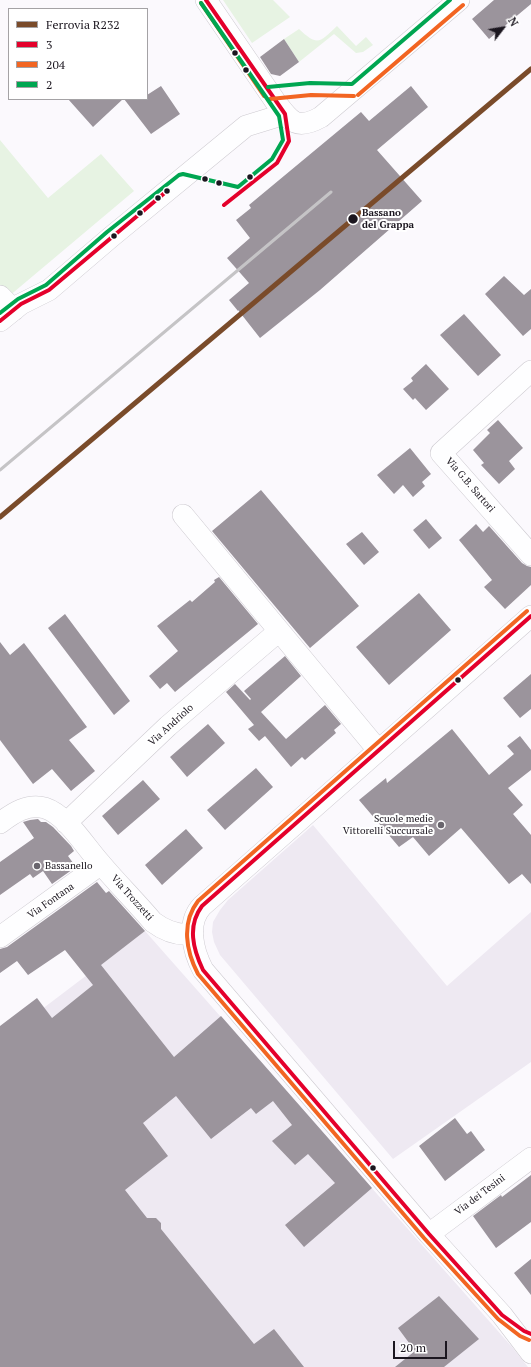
<!DOCTYPE html>
<html>
<head>
<meta charset="utf-8">
<style>
	body { margin:0 }
	#map { position:relative; width:531px; height:1367px; overflow:hidden; background:#fbf9fd; font-family:"PT Serif",serif }
	canvas { display:block }
	.legend { position:absolute; left:8px; top:8px; width:140px; height:92px; box-sizing:border-box; background:#fff; border:1px solid #a4a2a5; margin:0; padding:5px 7px; list-style:none; font-size:12px; color:#1b161f }
	.legend li { display:flex; align-items:center; gap:8px; height:20px }
	.legend b { width:20px; border:1px solid #a4a2a5 }
	.north { position:absolute; left:483px; top:8px; width:40px; height:40px; -webkit-text-stroke:3px #fff; paint-order:stroke; rotate:59deg; font-size:11px; font-weight:700; line-height:16px; text-align:center; color:#1b161f }
	.north::after { content:''; display:block; margin:auto; width:14px; height:18px; background:#1b161f; clip-path:polygon(50% 0,100% 100%,50% 72%,0 100%) }
	.scale { position:absolute; left:393px; top:1341px; width:54px; height:18px; box-sizing:border-box; border:2px solid #1b161f; border-top:0; padding-left:5px; font-size:12px; line-height:14px; white-space:nowrap; color:#1b161f; -webkit-text-stroke:3px #fff; paint-order:stroke }
</style>
</head>
<body>
<div id="map">
<canvas width="531" height="1367"></canvas>
<ul class="legend">
<li><b style="height:5px;background:#7a4b2a"></b>Ferrovia R232</li>
<li><b style="height:5px;background:#e4002b"></b>3</li>
<li><b style="height:5px;background:#f26522"></b>204</li>
<li><b style="height:5px;background:#00a651"></b>2</li>
</ul>
<div class="north">N</div>
<div class="scale">20 m</div>
</div>
<script>
const c = document.querySelector('canvas').getContext('2d');
c.lineJoin = 'round';
function paint(path, color) {
  c.fillStyle = color;
  c.fill(path, 'evenodd');
}
function strokePath(path, color, width, dash) {
  c.strokeStyle = color;
  c.lineWidth = width;
  c.lineCap = dash ? 'butt' : 'round';
  c.setLineDash(dash || []);
  c.stroke(path);
}
function label(font, color, halo, rows, align = 'center') {
  c.font = font + ' "PT Serif",serif';
  c.lineWidth = 4;
  c.setLineDash([]);
  c.textBaseline = 'middle';
  c.strokeStyle = halo;
  c.fillStyle = color;
  for (const [text, x, y, turn = 0] of rows) {
    c.save();
    c.translate(x, y);
    c.rotate((+turn || 0) * Math.PI / 180);
    c.textAlign = isNaN(turn) ? turn : align;
    if (halo) c.strokeText(text, 0, 0);
    c.fillText(text, 0, 0);
    c.restore();
  }
}
paint(new Path2D(`
	M313 825 447 986 531 912V1062L393 1159 220 955 214 942 212 932 213 922 220 910 228 900Z
	M145 931 512 1347 528 1367H0V1041Z`), '#eee9f2');
paint(new Path2D(`
	M223 0H273L290 17 252 43Z
	M337 26 356 46 366 37 373 45 363 52 356 53 334 34 299 62 284 39 299 29C318 47 320 42 337 26Z
	M0 140 48 198 101 154 134 191 8 297 0 288Z`), '#e7f3e3');
paint(new Path2D(`
	M494 0H531V4L489 39 472 19Z
	M284 39 299 62 280 76 271 74 260 57Z
	M161 86 180 114 151 134 124 99H147V95Z
	M411 86 428 107 377 150 422 201 320 290 260 338 238 310V311L229 300 249 283 227 258 250 238 236 220 251 208 249 205 361 112 369 121Z
	M68 99H123L93 127Z
	M504 276 524 295 531 289V329L523 336 485 294Z
	M464 314 501 355 478 376 440 335Z
	M426 364 449 389 426 410 415 398 413 400 403 389 413 381 411 378Z
	M498 420 523 448 509 461 515 469 499 484 481 465 484 463 473 450 490 433 487 430Z
	M410 448 431 474 422 482 425 486 413 497 403 485 394 494 377 475Z
	M261 490 359 606 310 648 212 531Z
	M426 519 442 538 429 549 413 530Z
	M476 524 483 532 489 526 522 563 527 566 531 567V585L505 609 484 587 492 580 459 540Z
	M362 532 379 552 364 565 346 544Z
	M219 577 258 624 175 692 167 683 160 689 149 676 178 651 157 626 190 600 192 602 215 582 214 580Z
	M419 593 451 630 389 685 356 647Z
	M65 614 130 701 114 715 48 628Z
	M0 642 10 655 24 643 87 727 69 740 95 771 71 791 52 769 33 784 0 740Z
	M285 656 301 676 261 712 286 739 325 705 341 724 334 730 336 733 305 760 302 757 291 767 265 736 259 741 248 729 254 725 226 692 235 684 250 700 251 699 244 691Z
	M531 674V709L520 718 503 698Z
	M208 724 225 743 187 777 170 757Z
	M452 729 489 775 514 754 507 746 520 736 531 750V770L508 788 523 805 513 814 531 835V884L522 874 509 884 461 828 429 856 413 837 399 847 359 800 386 778 387 783Z
	M256 768 273 787 225 830 207 810Z
	M143 780 160 799 118 835 102 816Z
	M38 819 41 822H46L53 827 71 846 74 851 68 856 76 867 52 884 43 871 33 878 30 874 0 895V862L34 838 23 822 30 820Z
	M186 829 203 848 162 885 145 865Z
	M97 882 106 893 109 891 145 931 101 965 174 1057 221 1016 372 1188 304 1247 285 1225 335 1183 308 1154 295 1165 272 1141 292 1125 273 1101 256 1114 251 1108 211 1139 176 1096 143 1123 168 1156 125 1190 147 1218H156L161 1223V1229L254 1344 274 1329 304 1367H0V1026L37 998 52 1018 93 985 65 950 28 975 17 961 0 973V949L7 947Z
	M455 1118 467 1134 471 1131 485 1150 445 1181 419 1146Z
	M531 1175V1222L496 1248 473 1216 501 1195 502 1197Z
	M531 1259V1295L514 1273Z
	M439 1296 479 1339 444 1367H395L415 1351 398 1328Z`), '#9b949c');
const street = new Path2D(`
	M206 0 275 101C290 121 296 131 321 117L459 0
	M0 296 14 310
	M0 321 21 304 49 290 111 237 246 126 285 114
	M531 371 441 453 531 555
	M183 515 378 750
	M531 616 202 906C186 923 193 951 203 970L429 1234 502 1315 531 1353
	M0 823C13 813 28 803 45 808 67 815 86 848 101 864 118 884 136 902 153 922 165 931 177 936 193 934
	M66 823 168 726 279 631
	M0 937 101 864
	M429 1234 531 1158`);
strokePath(street, '#cdcad0', 22);
strokePath(street, '#fefeff', 21);
strokePath(new Path2D(`
	M0 470 331 192`), '#c5c4c6', 3);
strokePath(new Path2D(`
	M206 0 285 114 289 141 277 163 224 205
	M0 321 21 304 49 290 167 191
	M531 616 202 906C187 926 193 949 203 970L429 1234 502 1315 524 1331 531 1334`), '#e4002b', 4);
strokePath(new Path2D(`
	M201 3 264 96
	M358 95 463 5
	M270 99 311 95 354 96
	M527 611 198 901C181 923 186 951 198 974L424 1238 498 1319 520 1336 529 1340`), '#f26522', 4);
strokePath(new Path2D(`
	M268 87 310 83 352 84 450 0
	M0 313 18 299 46 285 107 232 179 175 183 174 238 187 272 159 283 140 279 116 201 3`), '#00a651', 4);
strokePath(new Path2D(`
	M0 517 531 69`), '#7a4b2a', 5);
for (const [x, y, r, color] of [
	[235,53,3.5,"#1b161f"],
	[246,70,3.5,"#1b161f"],
	[250,177,3.5,"#1b161f"],
	[205,179,3.5,"#1b161f"],
	[219,183,3.5,"#1b161f"],
	[167,191,3.5,"#1b161f"],
	[158,198,3.5,"#1b161f"],
	[140,213,3.5,"#1b161f"],
	[353,219,5.5,"#1b161f"],
	[114,236,3.5,"#1b161f"],
	[458,680,3.5,"#1b161f"],
	[441,825,4,"#69656d"],
	[37,866,4,"#69656d"],
	[373,1168,3.5,"#1b161f"]
]) {
  const dot = new Path2D();
  dot.arc(x, y, r, 0, 2 * Math.PI);
  c.fillStyle = color;
  c.fill(dot);
  strokePath(dot, '#fff', 1.5);
}
label('bold 10px', '#1b161f', '#fff', [
	["Bassano",362,213],
	["del Grappa",362,225]
], 'left');
label('10px', '#1b161f', '#fff', [
	["Via G.B. Sartori",470,485,49],
	["Via Andriolo",171,725,-42],
	["Via Trozzetti",132,898,48],
	["Via Fontana",51,901,-35],
	["Via dei Tesini",480,1195,-37]
]);
label('10px', '#1b161f', '#fff', [
	["Scuole medie",433,819],
	["Vittorelli Succursale",433,831],
	["Bassanello",45,866,"left"]
], 'right');
</script>
</body>
</html>
